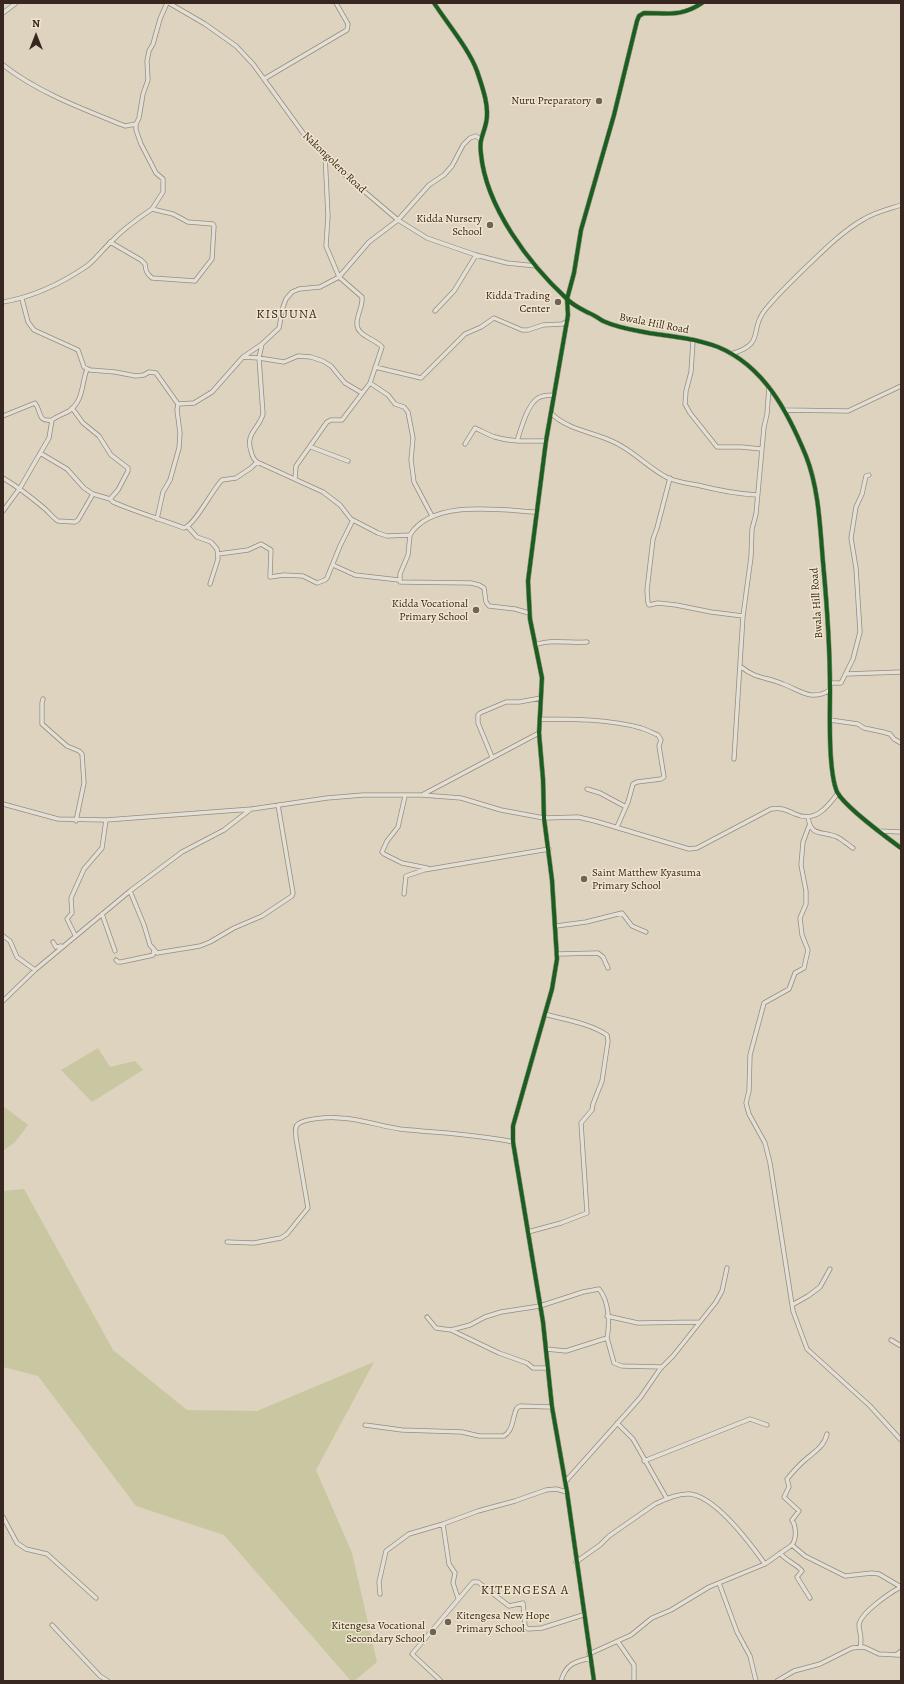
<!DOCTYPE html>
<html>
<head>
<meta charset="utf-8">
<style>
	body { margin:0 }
	#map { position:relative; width:904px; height:1684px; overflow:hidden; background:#ddd3be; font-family:Alegreya,serif }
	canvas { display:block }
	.frame { position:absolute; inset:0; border:4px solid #382720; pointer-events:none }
	.north { position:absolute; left:16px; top:16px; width:40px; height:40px; -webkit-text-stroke:3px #f1e6cc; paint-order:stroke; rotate:0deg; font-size:11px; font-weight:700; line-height:16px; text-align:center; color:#382720 }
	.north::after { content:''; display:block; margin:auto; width:14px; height:18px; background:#382720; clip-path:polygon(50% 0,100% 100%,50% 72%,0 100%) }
</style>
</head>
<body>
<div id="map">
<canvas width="904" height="1684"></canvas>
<div class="frame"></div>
<div class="north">N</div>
</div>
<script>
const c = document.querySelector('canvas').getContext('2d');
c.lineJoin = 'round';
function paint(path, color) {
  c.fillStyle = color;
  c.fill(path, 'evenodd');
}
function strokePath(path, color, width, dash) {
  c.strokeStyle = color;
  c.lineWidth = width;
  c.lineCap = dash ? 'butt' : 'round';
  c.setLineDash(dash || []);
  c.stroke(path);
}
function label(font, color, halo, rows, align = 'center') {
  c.font = font + ' Alegreya,serif';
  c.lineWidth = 3;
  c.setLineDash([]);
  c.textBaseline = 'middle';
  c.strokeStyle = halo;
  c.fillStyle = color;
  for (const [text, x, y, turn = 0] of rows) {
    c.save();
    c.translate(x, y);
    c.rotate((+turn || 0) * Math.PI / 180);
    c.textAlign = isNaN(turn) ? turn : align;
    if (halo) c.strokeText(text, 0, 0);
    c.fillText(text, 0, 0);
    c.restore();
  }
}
paint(new Path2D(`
	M98 1048 110 1067 135 1061 143 1070 92 1102 61 1070Z
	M3 1106 28 1125 15 1142 3 1151Z
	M24 1189 113 1350 187 1410 257 1411 374 1362 316 1470 352 1553 377 1662 354 1681H351L224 1535 136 1506 38 1376 3 1367V1191Z`), '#c9c7a1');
const minor = new Path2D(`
	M169 3 205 24 236 46 253 64 306 137 325 154 339 170 398 220 427 238 476 255 507 263 536 266
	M434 3C447 23 469 49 477 71 482 86 490 107 486 123 483 137 479 138 481 154 486 207 529 264 567 299 574 306 581 309 589 313 594 315 598 318 603 321 618 328 633 330 649 333 672 336 697 339 718 347 764 366 788 412 806 456 819 489 820 527 823 562 827 605 830 647 830 690 830 715 828 770 837 792 845 807 886 837 901 848
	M3 13 16 3
	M3 65C39 93 83 109 125 126L136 124 139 118 143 94 148 80 147 61 149 51 153 44 160 19 167 3
	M264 79 347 30 348 24 336 3
	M136 124V130L141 144 156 173 163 179V192L152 209
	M22 299 28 322 34 330 78 350 84 367 90 370 115 372 136 376 144 375 149 372 156 373 178 404
	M3 302C33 297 62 283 87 266 96 259 103 249 111 242 123 229 137 219 152 209L173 214 188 222 213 224 214 226 212 259 195 281 152 278C146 273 146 271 145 264L141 260 110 242
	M435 311 454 291 476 255
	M693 341 691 372 686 391 685 404 690 413 717 447H741L762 449
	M262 344 259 358 263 414C259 429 245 433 251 451 252 456 253 459 257 462L323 492 340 505 351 519 378 533 387 536 410 535C432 499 500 510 536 512
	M731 354C767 343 748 331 765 310 777 295 790 283 803 270 822 252 841 232 864 219 875 212 889 209 901 205
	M243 357 259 358 284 362 298 356 311 357 323 361 331 366 345 383 362 393
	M375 367 421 378 465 334 481 327 494 318 522 330H528L543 325 562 324 566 322
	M370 383 388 395 395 404 404 407 408 412 413 438 411 460 414 482 432 516
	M72 408 83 423 99 436 111 455 128 468V471L118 490 110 499
	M785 410 848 411 901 386
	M551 413C567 430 594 432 614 442 634 451 648 468 668 478 677 482 687 483 697 485 717 490 737 494 757 495
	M3 416 35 403C42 412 37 422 52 420
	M517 441C521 429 527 405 538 398 543 395 549 395 554 395
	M465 444 475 428C482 431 488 435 495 437 511 442 529 441 546 441
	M311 447 348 461
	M40 453 67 469 84 488 93 494 110 499 113 502C136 512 160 519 184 528 195 525 212 490 222 480L236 478 251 468 257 462
	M3 478C18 487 31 497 44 508 49 512 53 518 58 521L75 522 78 520 93 494
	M670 478 657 528 653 539 647 590 648 603 649 605 658 603 676 605 711 612 743 616
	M295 479 296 466 327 422 331 420H342L370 383 382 347C376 339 356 336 357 323 357 314 363 307 362 297L339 277 326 246 328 216 325 154
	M3 511 20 488 49 438 52 420C57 416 64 414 69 411 84 400 81 385 87 369
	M157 519 163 492 170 480 179 448 180 433 177 410 178 404 194 403 212 392 243 357 262 344 279 328 283 307 286 299 292 292 299 289 320 287 339 277 369 242 398 220 429 185 444 175 452 166 463 145 470 138 476 136 480 139
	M188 527 197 537 211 542 217 549 218 559 210 584
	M410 535 408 555 400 574V582L471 583 479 585 484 588 486 602 489 606 515 609 529 613
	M218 554 248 550 261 544 271 550 270 577 284 575 303 576 317 583 325 580 327 578 340 546 353 520
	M333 565 355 575 399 580
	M535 645C549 639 571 643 587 642
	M740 666C757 680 765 676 783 684 800 690 811 702 830 690
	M846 674 901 672
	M830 683H841L853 659 860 632 856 568 851 538 856 507 862 494 866 476 869 475
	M43 699 42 703V724L67 746 79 751 82 754 84 783 76 821
	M540 719C573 719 609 719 641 728 647 730 653 733 658 735L661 740 659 746 664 777 661 779 637 782 633 784 628 802 617 827
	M830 720 858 724 864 728 883 732 890 734 894 739 901 743
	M492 757 478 723V715L480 713 506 702H519L541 698
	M734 759 743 616 751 557 752 529 756 514 764 427 767 414 769 387
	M587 789 600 793 626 807
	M422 795 461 798 501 810 544 818 578 817 595 821 689 849 697 848 771 809C781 807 786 810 795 814 815 823 827 808 838 793
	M405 796 398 827 387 841 382 852 384 854 402 863 427 868
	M3 804 58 819 106 820 252 809 327 798 363 795H422L539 733
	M808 817C811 838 822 830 837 837 843 840 848 845 853 848
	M809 826 803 842 801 865 806 891V904L800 918 802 935 808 950 804 968 795 973 789 989 764 1003 750 1055 749 1091 746 1103 749 1114 765 1143 770 1163 793 1311 807 1349 870 1406 901 1440
	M879 831 901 832
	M130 891 144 925 150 945 157 953 200 946 210 942 234 928 262 916 292 896 293 893 278 805
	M404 894 406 876 424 870 549 849
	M102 914 115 951
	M556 926 586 922 622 913 632 926 646 932
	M75 935 67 919 72 913 71 898 84 869 102 848 106 820
	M3 936 10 941 17 957 35 970
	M53 942 56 947 61 946
	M558 954 598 953 603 957 608 968
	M116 960 118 962H121L149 956 153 955 154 950
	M3 1001 35 970 130 891 182 852 224 830 251 809
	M528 1232 561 1223 587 1213 581 1123 592 1110 593 1104 602 1081 608 1041 607 1035C589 1023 565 1020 545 1014
	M227 1242 254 1243 281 1238 287 1234 308 1208 296 1138C296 1133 294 1127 298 1124 306 1118 330 1117 340 1118 361 1119 380 1126 400 1129 438 1133 476 1134 513 1142
	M792 1305 808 1296 820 1287 830 1269
	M607 1316 638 1323 700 1322
	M427 1317 436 1328 451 1330 470 1325 485 1317 501 1312 540 1306 583 1292 599 1289C609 1301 610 1323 607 1338L566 1351 546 1349
	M451 1330 499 1353 527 1363 533 1368H548
	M607 1338 614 1363 622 1366 662 1367
	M891 1340 901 1346
	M617 1423 633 1439 667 1499
	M365 1425 402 1430 462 1432 479 1436H504C514 1430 512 1417 517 1408L520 1406 552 1407
	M644 1461 750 1419 767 1425
	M565 1482 640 1398 660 1369 673 1356 716 1302 722 1291 727 1268
	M3 1517 17 1543 26 1549 47 1554 96 1598
	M443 1524 449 1564 455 1573 453 1583 458 1598
	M792 1545 805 1556 845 1576 872 1573 879 1574 901 1587
	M780 1553C786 1561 798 1565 802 1571L797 1577 810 1598
	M576 1562 600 1545 609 1536 655 1504C665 1499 679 1493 690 1494 716 1497 750 1543 765 1564
	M719 1583 737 1632 750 1656 756 1681
	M380 1594 379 1582 386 1551 409 1534 443 1524 478 1511 515 1501 546 1490 556 1489 567 1492
	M52 1625 100 1676 108 1681
	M618 1642 634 1665V1681
	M860 1647C863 1637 859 1633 859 1625 860 1613 891 1592 901 1587
	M589 1654 631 1635 652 1618 671 1610 709 1587 765 1564 792 1545C797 1538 796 1526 792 1520L799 1511 784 1497 789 1487 787 1479C792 1473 798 1466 805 1460 814 1452 824 1447 827 1434
	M896 1655 901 1651
	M441 1681 412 1654 473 1582H478L509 1606 523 1603 525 1626 528 1629 542 1628 583 1615
	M561 1681C566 1664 574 1662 590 1658
	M594 1681 567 1492 552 1407 543 1322 513 1142V1126L552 989 557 959 552 880 544 818 543 779 539 733 542 678 530 619 528 581 546 441 568 315 567 299 574 273 581 230 614 115 637 21 639 16 644 13C668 13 681 17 702 3
	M777 1681 794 1671 820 1664 852 1648 864 1647 879 1654 901 1655`);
strokePath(minor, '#958d80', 5);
strokePath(minor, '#e4dfd4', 3.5);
strokePath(new Path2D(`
	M434 3C447 23 469 49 477 71 482 86 490 107 486 123 483 137 479 138 481 154 486 207 529 264 567 299 574 306 581 309 589 313 594 315 598 318 603 321 618 328 633 330 649 333 672 336 697 339 718 347 764 366 788 412 806 456 819 489 820 527 823 562 827 605 830 647 830 690 830 715 828 770 837 792 845 807 886 837 901 848
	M594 1681 567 1492 552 1407 543 1322 513 1142V1126L552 989 557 959 552 880 544 818 543 779 539 733 542 678 530 619 528 581 546 441 568 315 567 299 574 273 581 230 614 115 637 21 639 16 644 13C668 13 681 17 702 3`), '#1b5e20', 4);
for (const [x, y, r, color] of [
	[599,101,4,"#726357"],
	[490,225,4,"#726357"],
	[558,302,4,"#726357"],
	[476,610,4,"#726357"],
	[584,879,4,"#726357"],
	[448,1622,4,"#726357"],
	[433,1632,4,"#726357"]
]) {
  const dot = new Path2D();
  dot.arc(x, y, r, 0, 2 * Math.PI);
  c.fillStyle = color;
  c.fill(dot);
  strokePath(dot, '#f1e6cc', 1.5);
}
label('11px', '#382720', '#f1e6cc', [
	["Nuru Preparatory",591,101],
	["Kidda Nursery",482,219],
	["School",482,232],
	["Kidda Trading",550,296],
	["Center",550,309],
	["Kidda Vocational",468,604],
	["Primary School",468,617],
	["Saint Matthew Kyasuma",592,873,"left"],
	["Primary School",592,886,"left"],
	["Kitengesa New Hope",456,1616,"left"],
	["Primary School",456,1629,"left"],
	["Kitengesa Vocational",425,1626],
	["Secondary School",425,1639]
], 'right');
label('11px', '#382720', '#f1e6cc', [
	["Nakongolero Road",334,163,44],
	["Bwala Hill Road",654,324,11],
	["Bwala Hill Road",817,603,-94]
]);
c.letterSpacing = '1px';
label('13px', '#382720', '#f1e6cc', [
	["KISUUNA",287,315],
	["KITENGESA A",525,1591]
]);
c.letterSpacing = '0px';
</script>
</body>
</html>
